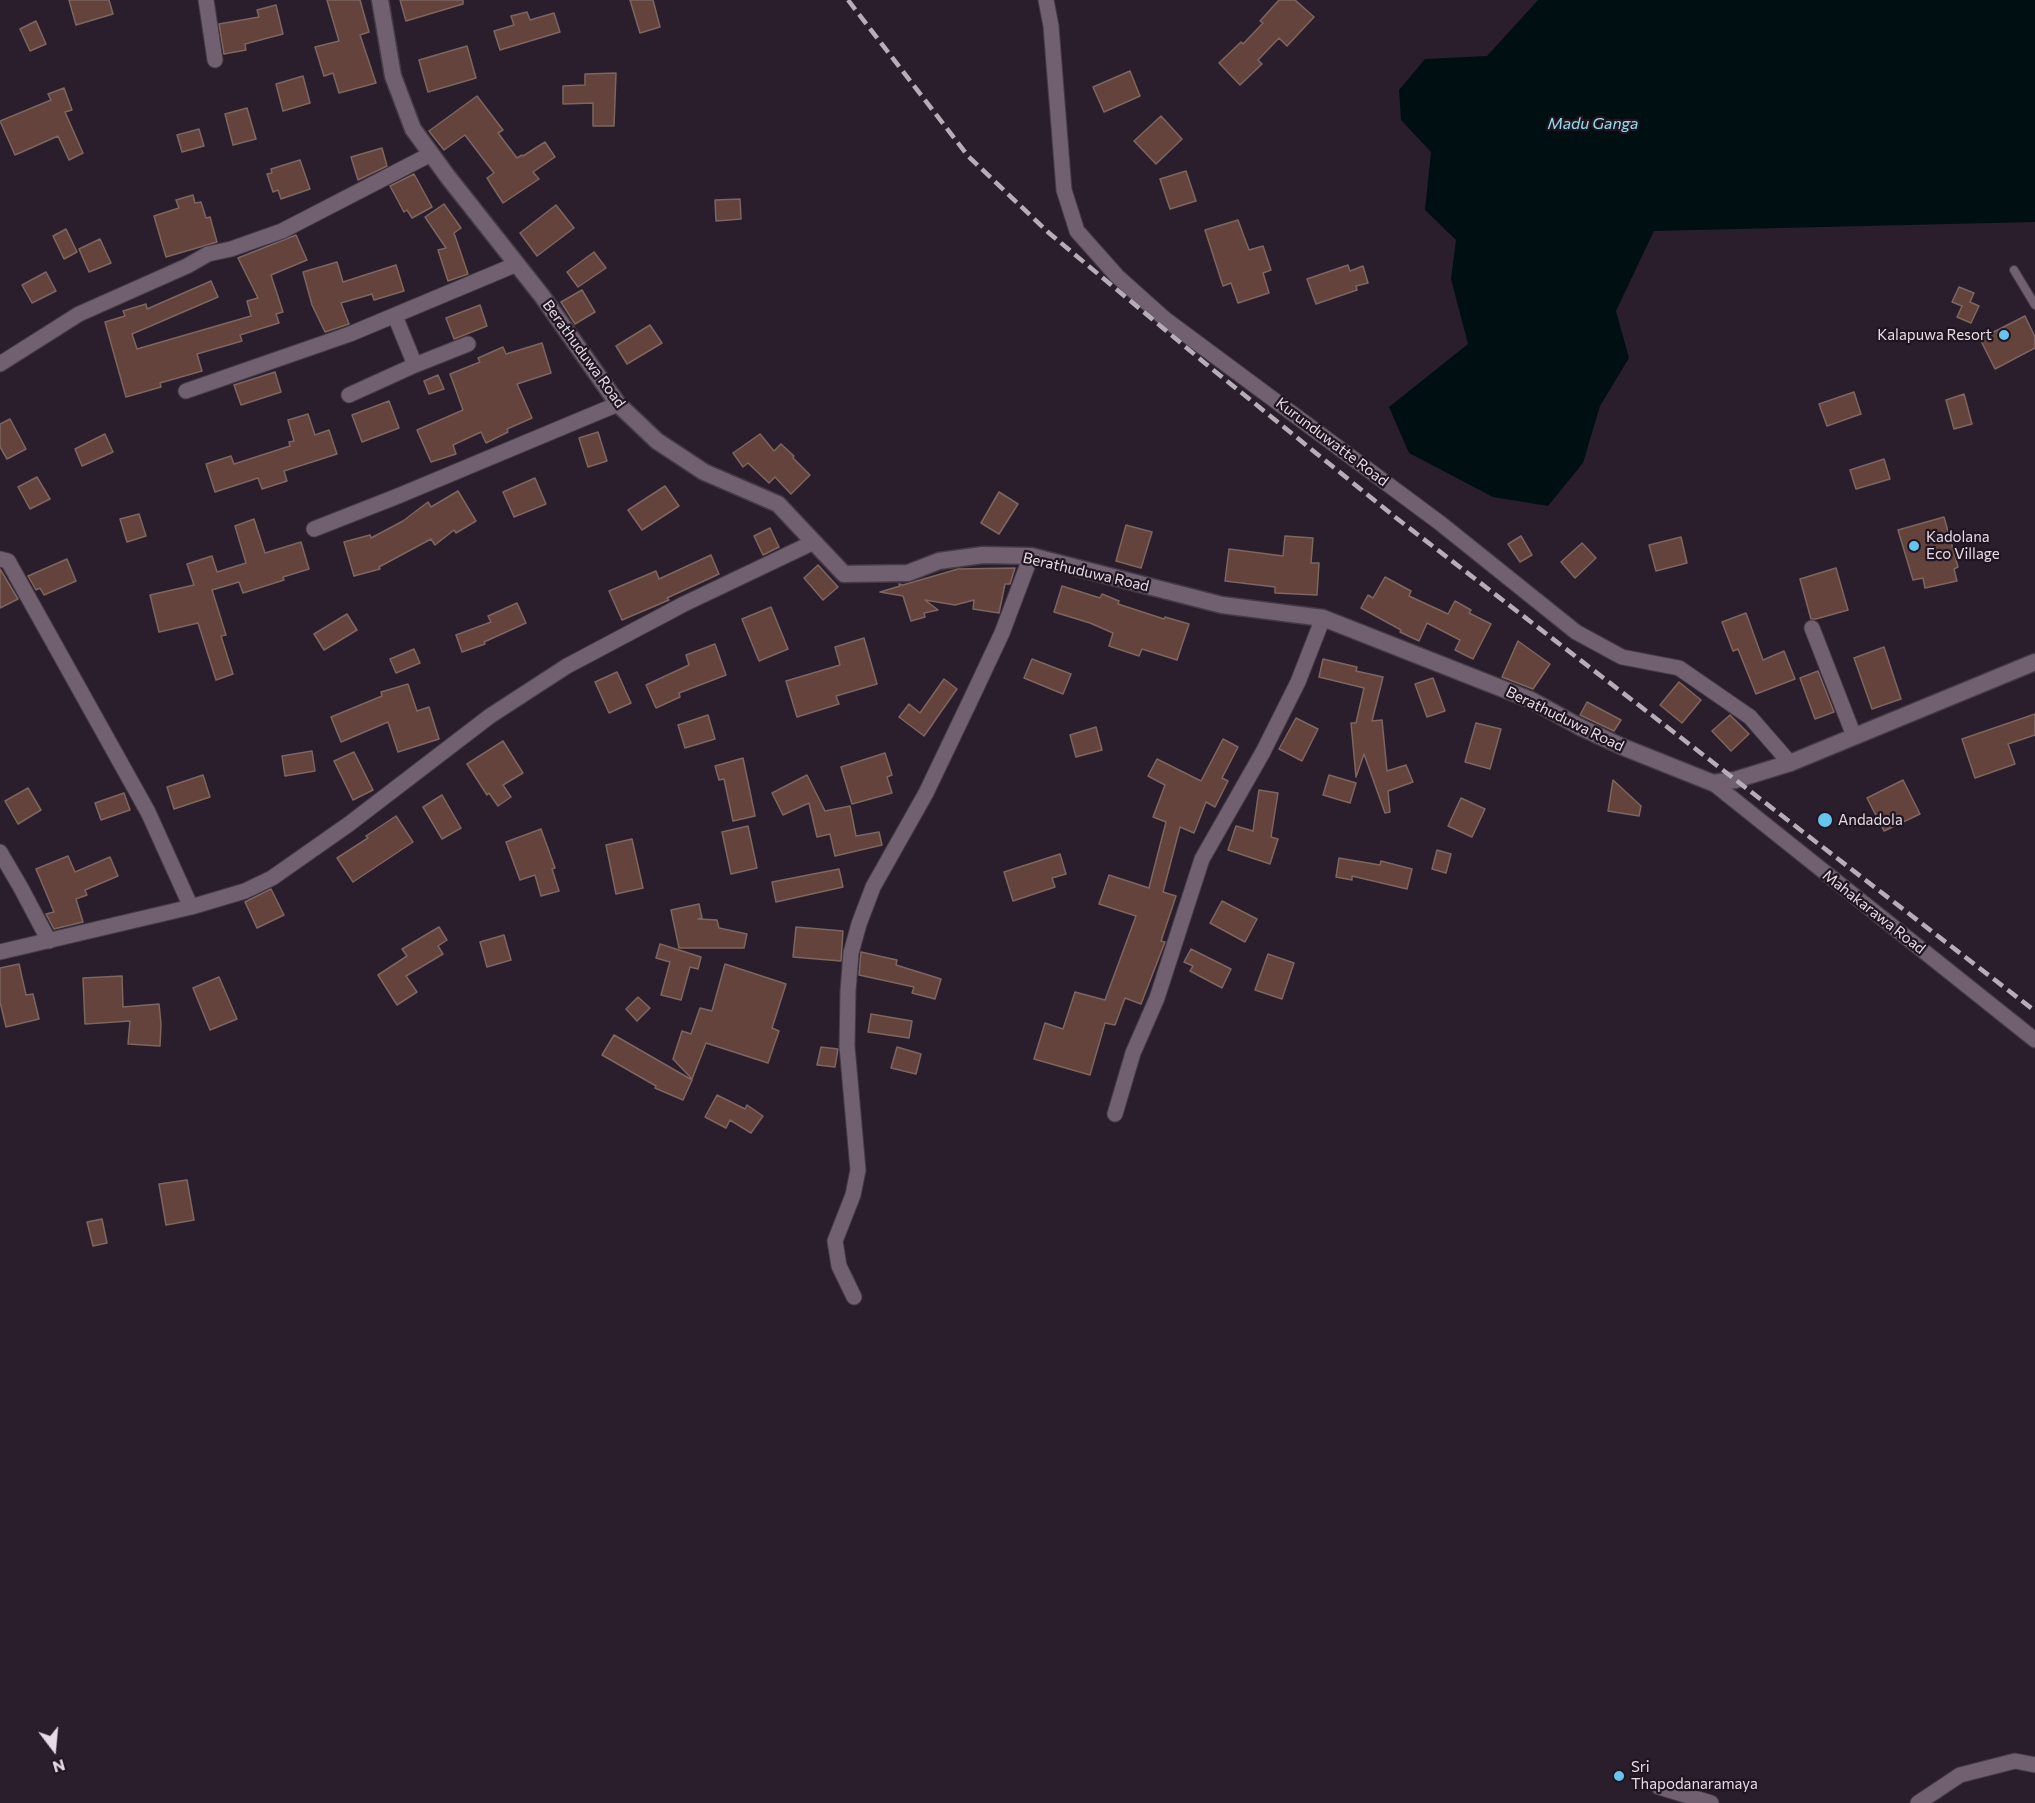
<!DOCTYPE html>
<html>
<head>
<meta charset="utf-8">
<style>
	body { margin:0 }
	#map { position:relative; width:2035px; height:1803px; overflow:hidden; background:#2b1e2c; font-family:Commissioner,sans-serif }
	canvas { display:block }
	.north { position:absolute; left:24px; top:1719px; width:60px; height:60px; -webkit-text-stroke:4px #211522; paint-order:stroke; rotate:164deg; font-size:16px; font-weight:700; line-height:24px; text-align:center; color:#e5dce5 }
	.north::after { content:''; display:block; margin:auto; width:21px; height:27px; background:#e5dce5; clip-path:polygon(50% 0,100% 100%,50% 72%,0 100%) }
</style>
</head>
<body>
<div id="map">
<canvas width="2035" height="1803"></canvas>
<div class="north">N</div>
</div>
<script>
const c = document.querySelector('canvas').getContext('2d');
c.lineJoin = 'round';
function paint(path, color) {
  c.fillStyle = color;
  c.fill(path, 'evenodd');
}
function strokePath(path, color, width, dash) {
  c.strokeStyle = color;
  c.lineWidth = width;
  c.lineCap = dash ? 'butt' : 'round';
  c.setLineDash(dash || []);
  c.stroke(path);
}
function label(font, color, halo, rows, align = 'center') {
  c.font = font + ' Commissioner,sans-serif';
  c.lineWidth = 4.5;
  c.setLineDash([]);
  c.textBaseline = 'middle';
  c.strokeStyle = halo;
  c.fillStyle = color;
  for (const [text, x, y, turn = 0] of rows) {
    c.save();
    c.translate(x, y);
    c.rotate((+turn || 0) * Math.PI / 180);
    c.textAlign = isNaN(turn) ? turn : align;
    if (halo) c.strokeText(text, 0, 0);
    c.fillText(text, 0, 0);
    c.restore();
  }
}
paint(new Path2D(`
	M1538 0H2035V222L1654 231 1616 311 1629 358 1600 406 1583 463 1548 506 1493 497 1409 453 1389 407 1468 344 1451 279 1456 240 1425 210 1431 152 1401 120 1399 90 1425 59 1487 56Z`), '#000f12');
const building = new Path2D(`
	M69 0H109L113 14 76 25Z
	M327 0H360L369 32 360 35 376 83 339 93 333 73 324 76 315 47 339 41Z
	M400 0H463V4L406 21Z
	M630 0H653L660 27 640 33Z
	M1279 0H1295L1314 17 1287 46 1279 38 1258 60 1262 64 1240 85 1219 63 1241 42 1243 44 1263 23 1260 21Z
	M276 5 283 34 245 44 246 50 224 54 219 24 259 17 257 10Z
	M527 12 530 20 554 13 560 32 500 50 494 31 514 25 511 16Z
	M36 21 46 44 30 51 20 29Z
	M467 46 476 78 428 92 419 60Z
	M1130 71 1140 96 1104 112 1093 87Z
	M616 73 614 126H593V103L563 104V86L585 85V74Z
	M303 76 310 103 283 111 276 84Z
	M64 88 72 110 65 112 83 153 69 160 58 136 15 155 0 121 51 100 48 94Z
	M477 96 503 130 498 133 517 158 522 155 523 156 545 142 555 157 533 172 539 179 503 203 487 178 494 173 465 135 444 150 429 131Z
	M247 108 256 139 233 145 225 114Z
	M1161 116 1182 139 1156 164 1134 141Z
	M199 129 204 146 182 152 177 135Z
	M382 148 387 166 358 180 351 157Z
	M300 160 310 189 281 199 278 190 273 192 267 174 272 173 271 169Z
	M1186 171 1196 201 1170 209 1160 179Z
	M414 174 432 207 412 218 407 210 404 212 390 186Z
	M193 195 195 203 201 202 206 218 210 217 217 242 166 257 154 216 179 208 176 200Z
	M740 199 741 219 716 221 715 200Z
	M444 204 461 228 454 233 468 274 448 281 438 250 446 248 425 217Z
	M556 205 574 228 537 256 520 233Z
	M1238 220 1249 250 1263 246 1271 270 1263 273 1269 293 1238 303 1231 283 1223 286 1205 230Z
	M66 229 77 252 64 259 53 236Z
	M296 235 307 260 271 275 283 312 276 314 279 323 240 335 242 341 197 354 202 371 160 383 161 387 126 397 105 322 125 316 123 311 146 304 147 309 211 281 218 297 132 334 137 349 251 316 247 301 258 298 238 258Z
	M100 239 111 263 89 272 79 249Z
	M594 252 606 268 578 287 567 272Z
	M337 262 343 282 396 265 404 291 374 300 372 294 341 303 349 324 325 332 312 305 303 272Z
	M1348 265 1350 271 1363 266 1368 283 1356 286 1357 290 1316 304 1307 279Z
	M46 272 56 291 32 303 22 285Z
	M1959 287 1974 293 1970 302 1979 306 1971 323 1957 317 1962 306 1952 302Z
	M582 290 595 312 575 324 561 302Z
	M480 305 487 326 454 339 446 318Z
	M2025 316 2035 337V348L1995 369 1980 339Z
	M650 325 662 343 627 364 616 346Z
	M542 343 551 373 517 384 532 418 507 429 508 432 486 443 481 432 453 445 456 454 431 462 417 430 463 410 450 374 480 362 478 358 503 347 506 354Z
	M275 372 281 392 241 405 234 385Z
	M438 375 444 389 429 394 424 381Z
	M1854 392 1861 414 1827 426 1819 404Z
	M1964 394 1972 424 1954 429 1946 400Z
	M389 401 399 428 362 442 352 415Z
	M308 414 315 435 329 430 337 454 284 471 287 481 262 489 258 478 215 492 206 464 231 456 234 464 290 446 289 442 294 441 288 420Z
	M10 419 26 449 7 459 0 447V424Z
	M598 432 607 461 588 467 579 438Z
	M105 434 113 452 82 466 75 449Z
	M760 434 774 451 781 444 794 456 793 458 810 475 791 494 775 477 769 483 748 463 743 467 733 453Z
	M1884 459 1890 479 1856 489 1850 470Z
	M37 477 50 499 30 509 18 487Z
	M535 478 546 504 514 517 503 492Z
	M665 486 679 506 642 530 628 510Z
	M458 491 476 521 456 533 454 530 435 545 431 539 379 567 380 569 354 576 344 542 370 535 371 538 403 521 428 502 431 507Z
	M999 492 1018 504 999 534 981 523Z
	M139 514 146 536 127 542 120 519Z
	M1944 517 1958 567 1954 569 1957 581 1925 588 1923 578 1913 580 1898 530Z
	M254 519 265 553 301 542 309 569 283 577 284 580 243 593 239 582 212 590 226 635 221 636 233 674 216 680 198 623 159 632 150 595 194 585 187 564 212 556 217 572 246 563 235 526Z
	M1126 525 1152 532 1141 568 1116 561Z
	M770 528 779 547 763 555 754 536Z
	M1285 536 1313 538 1311 563H1319L1317 595 1275 593V587L1225 581 1229 549 1283 556Z
	M1521 536 1532 555 1520 562 1508 544Z
	M1681 537 1687 563 1656 571 1649 545Z
	M1582 543 1596 558 1575 578 1561 562Z
	M711 555 719 574 667 598 669 600 622 620 609 591 656 571 659 579Z
	M67 559 76 581 44 595 40 588 36 590 28 576Z
	M818 565 838 587 823 600 804 578Z
	M1015 568 1010 584H1005L999 613 973 609 974 600 955 605 925 600 938 610 924 613 925 617 911 621 903 596 880 592 900 586 899 584 903 585 958 569Z
	M1836 568 1848 610 1816 619H1811L1800 579Z
	M0 569 18 599 0 608Z
	M1385 577 1411 591 1409 596 1448 614 1455 601 1471 610 1469 613 1491 624 1473 659 1455 650 1460 640 1427 623 1419 641 1400 632 1401 630 1361 608 1368 595 1373 598Z
	M1062 586 1100 598 1102 594 1119 601 1118 604 1164 619 1165 617 1189 624 1177 660 1142 649 1139 656 1109 646 1113 633 1090 623 1054 612Z
	M517 603 526 623 484 642 485 644 462 652 456 635 491 622 488 616Z
	M771 607 788 649 759 661 742 619Z
	M1746 613 1763 660 1784 651 1795 679 1756 694 1738 649 1733 651 1722 622Z
	M347 614 357 630 324 650 314 634Z
	M864 638 877 684 836 696 839 704 797 717 786 681 840 665 835 647Z
	M1518 641 1550 664 1533 689 1502 677Z
	M715 644 726 675 679 693 680 697 656 708 646 685 689 665 686 655Z
	M1884 647 1901 699 1872 709 1854 658Z
	M414 649 420 663 396 673 390 659Z
	M1032 659 1071 674 1063 694 1024 678Z
	M1323 659 1357 667 1356 671 1383 677 1372 721 1382 720 1387 771 1406 765 1413 782 1388 791 1390 812 1385 813 1364 754 1356 777 1351 723H1356L1364 688 1319 677Z
	M1818 671 1834 712 1815 719 1800 678Z
	M617 672 631 703 609 713 595 682Z
	M1433 678 1445 711 1427 717 1415 684Z
	M944 679 957 689 924 736 899 717 909 704 920 713Z
	M1679 682 1701 700 1682 723 1660 705Z
	M408 684 417 711 429 707 439 739 398 752 388 722 341 742 331 717 382 696 381 692Z
	M1587 702 1621 720 1614 731 1580 715Z
	M2035 714V735L2008 744 2015 764 1975 778 1962 739Z
	M708 715 715 739 685 748 678 725Z
	M1730 715 1749 734 1731 751 1712 731Z
	M1296 718 1318 729 1302 761 1279 749Z
	M1476 723 1501 729 1490 769 1465 762Z
	M1096 727 1102 750 1076 757 1070 735Z
	M1223 739 1238 747 1222 778 1228 781 1215 807 1206 802 1194 833 1180 827 1163 892 1176 896 1161 941 1165 942 1141 1004 1125 998 1115 1025 1105 1023 1090 1075 1034 1059 1045 1023 1063 1029 1075 992 1105 1000 1136 916 1099 904 1109 875 1149 888 1166 822 1153 817 1165 785 1148 776 1157 759 1201 781Z
	M503 741 523 773 503 785 511 797 498 806 489 793 487 795 467 764Z
	M312 751 315 771 285 776 282 756Z
	M354 752 373 790 353 800 334 761Z
	M885 753 892 775 887 777 892 793 852 804 841 767Z
	M743 758 755 816 733 821 724 779 719 780 715 766Z
	M203 775 210 797 174 809 167 787Z
	M807 775 825 811 850 806 856 836 879 832 882 845 835 856 830 834 817 837 809 803 783 815 772 793Z
	M1329 775 1356 783 1350 803 1323 795Z
	M1613 780 1641 806 1639 816 1608 811Z
	M1903 780 1920 814 1884 831 1867 798Z
	M28 788 41 810 18 824 5 801Z
	M1259 790 1278 793 1271 837 1278 839 1270 864 1228 850 1236 826 1253 831Z
	M124 793 130 810 101 820 95 803Z
	M442 795 461 828 442 839 423 807Z
	M1461 798 1485 809 1472 837 1448 826Z
	M396 816 413 842 353 882 337 858 368 838 366 836Z
	M748 826 757 868 731 874 722 832Z
	M541 829 555 868 552 869 559 891 541 896 535 875 520 880 506 842Z
	M632 839 643 888 616 894 606 845Z
	M1437 850 1451 854 1446 873 1432 869Z
	M1060 854 1066 874 1052 878 1055 887 1013 901 1004 872Z
	M68 856 75 872 110 857 118 876 85 890 87 895 76 899 83 922 54 929 46 914 54 912 36 869Z
	M1339 858 1380 865 1381 861 1412 869 1407 889 1352 876V880L1336 877Z
	M839 869 843 887 776 902 772 882Z
	M271 889 284 915 257 928 245 902Z
	M1222 901 1257 919 1245 942 1210 923Z
	M699 904 702 918 698 919 717 920 719 928 747 934 744 948H679L671 910Z
	M439 927 447 940 438 946 443 954 406 976 417 992 397 1005 378 975 407 956 402 949Z
	M796 927 843 931 841 961 793 957Z
	M504 935 511 960 487 967 480 942Z
	M660 944 701 957 698 969 690 967 681 1000 661 995 670 962 656 958Z
	M1191 949 1231 969 1222 988 1190 971 1193 966 1184 962Z
	M861 952 897 960 896 965 941 979 935 999 912 993 914 987 859 975Z
	M1268 954 1294 963 1282 999 1255 990Z
	M19 964 26 995 33 994 39 1019 6 1027 0 1002V968Z
	M725 964 786 984 772 1028 779 1031 768 1063 706 1043 692 1079 673 1059 682 1031 691 1034 700 1008 712 1011Z
	M122 976 123 1007 159 1004 161 1024 160 1046 128 1044 130 1021 85 1024 83 978Z
	M219 977 237 1019 210 1030 193 988Z
	M638 997 650 1008 637 1021 626 1009Z
	M871 1014 912 1021 909 1038 868 1032Z
	M614 1035 692 1080 683 1100 655 1088 656 1086 602 1055Z
	M821 1047 838 1049 835 1067 817 1065Z
	M897 1047 921 1054 916 1074 891 1068Z
	M717 1095 745 1109 747 1105 763 1116 751 1133 730 1120 726 1128 705 1117Z
	M187 1180 194 1220 166 1225 159 1184Z
	M102 1219 107 1243 93 1246 87 1222Z`);
paint(building, '#63433b');
strokePath(building, '#7d6660', 1.5);
const service = new Path2D(`
	M2014 270 2035 305`);
const minor = new Path2D(`
	M206 0 215 60
	M1046 0 1051 26 1064 190 1077 231 1117 276 1165 319 1440 523 1576 632 1622 657 1679 668 1750 717 1790 763
	M395 316 415 365
	M0 364 79 314 187 266 208 254 231 249 282 231 431 154
	M186 391 350 334 517 264
	M349 395 415 365 468 344
	M314 529 398 496 618 404
	M0 559 8 561 148 812 191 907
	M1812 628 1854 736
	M1713 783 2035 1040
	M0 852 21 888 49 941
	M0 952 191 907 245 891 272 878 349 824 490 716 567 666 684 604 814 542
	M1115 1114 1133 1053 1157 998 1202 859 1263 752 1298 682 1323 618
	M854 1297 839 1266 835 1241 853 1195 858 1170 847 1046 848 991 851 953 859 924 873 887 926 793 971 699 1002 633 1031 556
	M1659 1787 1711 1803
	M1918 1803 1960 1775 2015 1761 2035 1765`);
const tertiary = new Path2D(`
	M380 0 393 76 413 129 448 177 542 296 618 404 657 441 704 472 778 504 844 574 908 573 939 561 983 555 1031 556 1222 605 1323 618 1531 700 1582 728 1623 747 1713 783 1735 780 1790 763 2035 662`);
strokePath(service, '#453b46', 10);
strokePath(minor, '#453b46', 17);
strokePath(tertiary, '#453b46', 19);
strokePath(service, '#706070', 8);
strokePath(minor, '#706070', 15);
strokePath(tertiary, '#706070', 16);
strokePath(new Path2D(`
	M848 0 968 156 1049 233 1206 364 1395 517 2035 1011`), '#b7adb7', 4.5, [12, 6]);
for (const [x, y, r, color] of [
	[2004,335,6,"#65c5ee"],
	[1914,546,6,"#65c5ee"],
	[1825,820,8,"#65c5ee"],
	[1619,1776,6,"#65c5ee"]
]) {
  const dot = new Path2D();
  dot.arc(x, y, r, 0, 2 * Math.PI);
  c.fillStyle = color;
  c.fill(dot);
  strokePath(dot, '#211522', 2);
}
label('15px', '#e5dce5', '#211522', [
	["Kalapuwa Resort",1992,335,"right"],
	["Kadolana",1926,537],
	["Eco Village",1926,554],
	["Andadola",1838,820],
	["Sri",1631,1767],
	["Thapodanaramaya",1631,1784]
], 'left');
label('15px', '#e5dce5', '#211522', [
	["Berathuduwa Road",584,354,54],
	["Kurunduwatte Road",1332,442,37],
	["Berathuduwa Road",1086,572,13],
	["Berathuduwa Road",1565,719,26],
	["Mahakarawa Road",1874,912,38]
]);
label('italic 16px', '#93e0eb', '#211522', [
	["Madu Ganga",1593,124]
]);
</script>
</body>
</html>
